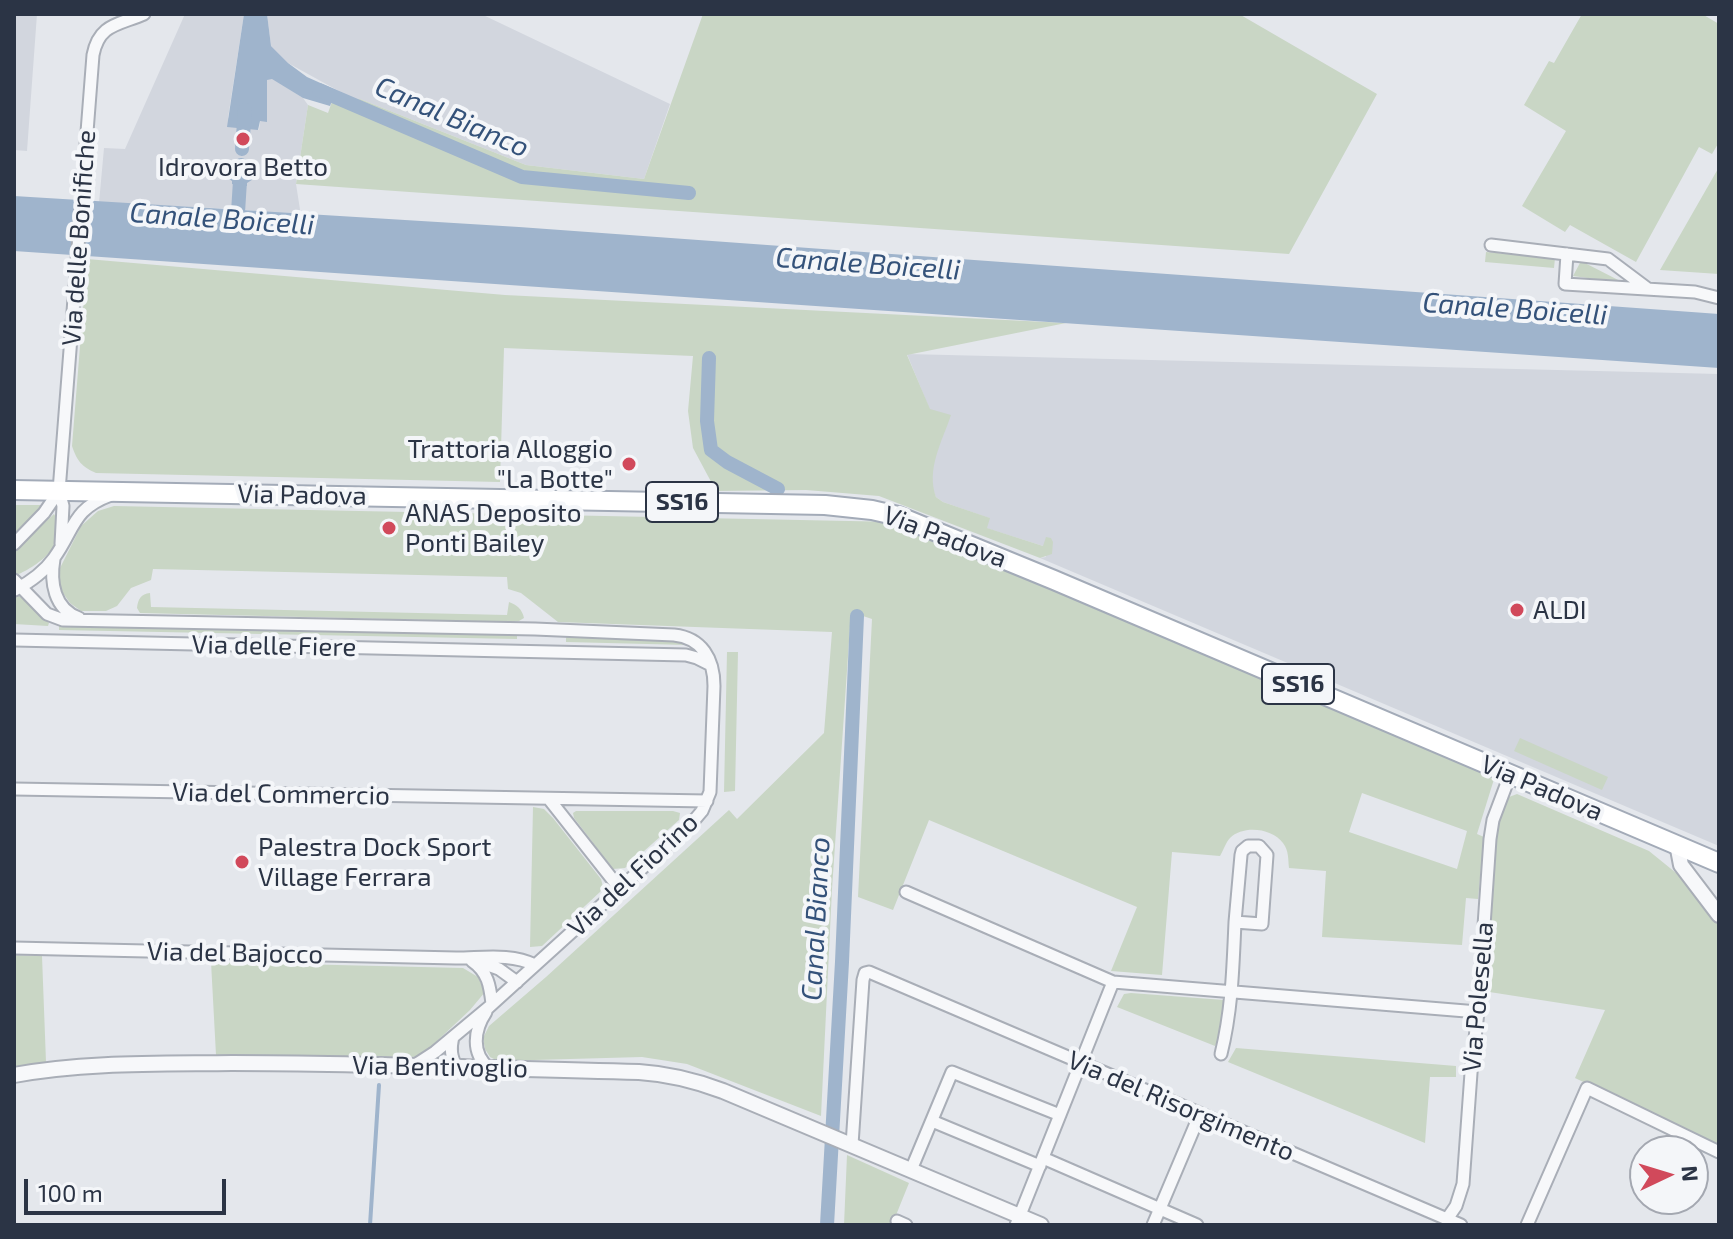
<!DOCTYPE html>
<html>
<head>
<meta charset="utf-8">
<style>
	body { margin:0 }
	#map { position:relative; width:1733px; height:1239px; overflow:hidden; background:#e4e7ec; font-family:"Exo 2",sans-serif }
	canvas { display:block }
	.frame { position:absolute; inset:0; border:16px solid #2b3445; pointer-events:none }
	.north { position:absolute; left:1629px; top:1135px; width:80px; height:80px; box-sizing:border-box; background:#f4f6f9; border:2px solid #a4a8b1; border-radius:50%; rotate:86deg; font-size:22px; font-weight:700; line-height:32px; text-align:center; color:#2b3445 }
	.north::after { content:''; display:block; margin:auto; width:28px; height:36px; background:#d1495b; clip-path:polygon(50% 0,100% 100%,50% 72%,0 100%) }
	.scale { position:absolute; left:24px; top:1179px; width:202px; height:36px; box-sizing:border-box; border:4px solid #2b3445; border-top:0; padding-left:10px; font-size:24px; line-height:28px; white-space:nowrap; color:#2b3445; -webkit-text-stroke:6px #f4f6f9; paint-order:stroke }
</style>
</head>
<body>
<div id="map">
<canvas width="1733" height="1239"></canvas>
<div class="frame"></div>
<div class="north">N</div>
<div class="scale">100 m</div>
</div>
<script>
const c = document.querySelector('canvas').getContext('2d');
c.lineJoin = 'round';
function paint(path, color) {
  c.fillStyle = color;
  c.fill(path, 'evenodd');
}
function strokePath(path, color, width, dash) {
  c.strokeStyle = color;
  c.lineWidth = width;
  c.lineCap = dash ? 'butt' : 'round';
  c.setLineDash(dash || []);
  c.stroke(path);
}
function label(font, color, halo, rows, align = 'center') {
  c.font = font + ' "Exo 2",sans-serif';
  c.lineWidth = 8;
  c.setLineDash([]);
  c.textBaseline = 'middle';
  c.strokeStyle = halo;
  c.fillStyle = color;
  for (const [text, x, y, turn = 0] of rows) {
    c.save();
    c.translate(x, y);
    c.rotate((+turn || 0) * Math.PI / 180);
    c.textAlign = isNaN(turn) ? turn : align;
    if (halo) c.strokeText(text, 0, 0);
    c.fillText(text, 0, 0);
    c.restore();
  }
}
paint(new Path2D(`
	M14 14H37L27 151 14 150Z
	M185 14H244L228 118 259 130 266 80 272 78 303 98 308 105 296 184 301 216 238 209 99 203 104 148 125 149Z
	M267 14H481L670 104 644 179 526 165 360 99 355 100 288 63 271 46Z
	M907 354 1719 374V846L1040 558 1046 557 1043 546 986 528 989 518 943 502 936 497 932 488 929 408Z`), '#d2d6de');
paint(new Path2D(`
	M703 14H1239L1377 94 1289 254 296 184 308 105 328 113 336 90 355 100 360 99 526 165 644 179Z
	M1582 14H1702L1719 24V142L1712 154 1699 147 1636 262 1570 225 1565 232 1522 206 1566 131 1524 105 1549 61 1554 63Z
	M1719 167V274L1660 270Z
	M1486 252 1555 258 1554 268 1485 262Z
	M87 259 505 295 1066 323 907 355 930 409 951 415C942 442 926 469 936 497L943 502 990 518 987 528 1043 546 1046 537 1051 538 1053 542 1052 554 1040 558 879 496 806 490 716 491 693 448 688 411 693 356 504 348 500 482 96 473C82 467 77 461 72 446Z
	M1581 261 1624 283 1573 276Z
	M14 505H43L14 537Z
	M114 506 898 522 1495 776 1477 834 1484 837 1478 899 1466 898 1462 945 1322 937 1326 871 1289 868C1288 859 1289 851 1283 843 1272 828 1243 825 1230 838 1226 842 1223 851 1220 856L1172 852 1162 975 1111 971 1137 907 929 820 893 910 858 897 872 619 851 612 832 889 821 1116 687 1064 642 1057 498 1061 490 1057 485 1049 483 1038 489 1026 546 977 729 810 737 819 824 733 832 632 558 622 521 593 508 589 507 577 153 569 151 580 131 588 117 606 106 611H81L70 603 63 593 58 582 59 570 81 526 98 511ZM1362 793 1467 831 1457 869 1349 832Z
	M54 514C72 542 39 565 17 575L14 574V551Z
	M150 593 151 607 507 615 509 602C517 605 522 609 524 618L519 621 511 622 140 613 137 608C138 599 141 594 150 593Z
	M21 594 49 623 48 626 14 624V598Z
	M59 625 517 635V639L59 630Z
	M566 635 689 640 688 645 566 642Z
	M727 652H738L735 791 724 792Z
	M1520 738 1608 777 1602 790 1514 751Z
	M1517 794 1649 851 1686 881 1704 902 1719 927V1147L1575 1078 1605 1010 1483 991 1494 835 1503 808 1509 797Z
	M533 807 544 809 553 818 601 879 603 887 600 892 542 946 530 947Z
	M576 811H673L680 813 679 820 625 868 613 869 574 818 573 813Z
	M14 955 42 956 46 1062 14 1068Z
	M211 962 463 968 478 977 485 992 470 1010 420 1057 216 1055Z
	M1131 993 1224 1000 1221 1033 1215 1046 1117 1007 1124 994Z
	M1236 1048 1456 1066V1077H1430L1425 1143 1228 1062Z
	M847 1155 909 1183 892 1225H844Z`), '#c9d6c5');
paint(new Path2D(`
	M244 14H267L271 46 288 63 307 77 336 90 330 106 303 98 272 79 267 80V122L260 121 258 130 227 127Z
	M226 164 256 166 255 178 247 183V186L232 184V181L225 176Z
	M14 196 519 227 1719 314V368L14 251Z`), '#9fb4cc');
strokePath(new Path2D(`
	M370 1225 379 1085`), '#9fb4cc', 4);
strokePath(new Path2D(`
	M319 90 522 177 689 193
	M242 149 245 110
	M237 228 241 165
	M709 358 707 421 711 450 727 462 778 489
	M827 1225 842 962 857 616`), '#9fb4cc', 14);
const minor = new Path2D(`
	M1491 245 1608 259 1648 289
	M1567 254 1565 284 1695 292 1719 298
	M14 544 44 513 59 491
	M61 544 63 506 59 491 93 55C99 24 118 25 144 14
	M54 559C50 582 54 609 79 618
	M14 580 47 614 63 620 535 629 674 635C702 638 714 659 714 686L710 792 702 811 691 824 489 1007 435 1052 415 1065
	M15 590C30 582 44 572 54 558 75 529 72 509 111 495
	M14 640 686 655 697 658 711 665
	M14 789 707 801
	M549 799 620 889
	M1248 846H1259L1267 855 1262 924 1235 922 1241 855 1242 851Z
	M906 892 1113 982 1478 1012
	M14 948 456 958C483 958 511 953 535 965
	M472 961C488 972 490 986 492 1004
	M480 962 499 969 517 982
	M486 1012C474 1030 471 1053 489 1068
	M453 1037C450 1049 451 1057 457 1068L463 1066
	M1221 1054C1232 1010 1233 967 1235 922
	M932 1121 1040 1166
	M852 1145 863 980 865 973 869 972 1461 1225
	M1043 1158 1197 1225
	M911 1170 952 1072 1060 1115
	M1447 1219 1456 1206 1463 1184 1471 1073 1478 1012 1490 839 1493 820 1510 775
	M897 1221 906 1225
	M1016 1225 1113 982
	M1153 1225 1200 1114
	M1527 1225 1587 1088 1719 1152`);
const tertiary = new Path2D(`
	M1677 844 1681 865 1719 915
	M14 1075C86 1062 159 1064 232 1063 368 1063 503 1069 639 1072 670 1074 694 1080 723 1091L1041 1225`);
const primary = new Path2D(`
	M14 490 825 505 872 510 898 516 1054 580 1719 863`);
strokePath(minor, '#a9aeb7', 15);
strokePath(tertiary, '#a9aeb7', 18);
strokePath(primary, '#a3abb8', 22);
strokePath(minor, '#f7f8fa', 11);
strokePath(tertiary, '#f7f8fa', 14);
strokePath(primary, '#fff', 18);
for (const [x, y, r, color] of [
	[243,139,8,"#d1495b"],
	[629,464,8,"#d1495b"],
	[389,528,8,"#d1495b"],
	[1517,610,8,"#d1495b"],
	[242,862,8,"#d1495b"]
]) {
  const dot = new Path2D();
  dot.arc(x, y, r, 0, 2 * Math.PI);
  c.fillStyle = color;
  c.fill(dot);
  strokePath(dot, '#f4f6f9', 3);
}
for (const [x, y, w] of [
	[682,502,72],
	[1298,684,72]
]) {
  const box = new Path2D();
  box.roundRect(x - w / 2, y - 20, w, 40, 6);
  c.fillStyle = '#f4f6f9';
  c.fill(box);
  strokePath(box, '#2b3445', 2);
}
label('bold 24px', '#2b3445', null, [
	["SS16",682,502],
	["SS16",1298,684]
]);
label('26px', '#2b3445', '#f4f6f9', [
	["Idrovora Betto",243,167,"center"],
	["Trattoria Alloggio",613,449,"right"],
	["\"La Botte\"",613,479,"right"],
	["ANAS Deposito",405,513],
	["Ponti Bailey",405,543],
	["ALDI",1533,610],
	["Palestra Dock Sport",258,847],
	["Village Ferrara",258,877]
], 'left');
label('26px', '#2b3445', '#f4f6f9', [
	["Via delle Bonifiche",79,238,-86],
	["Via Padova",302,495,1],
	["Via Padova",945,537,21],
	["Via delle Fiere",274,646,1],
	["Via Padova",1542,788,23],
	["Via del Commercio",281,794,1],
	["Via del Fiorino",633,875,-43],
	["Via del Bajocco",235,953,1],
	["Via Polesella",1478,997,-85],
	["Via Bentivoglio",440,1067,1],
	["Via del Risorgimento",1181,1106,23]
]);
label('italic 28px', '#34527a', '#f4f6f9', [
	["Canal Bianco",452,117,23],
	["Canale Boicelli",222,219,4],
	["Canale Boicelli",868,264,4],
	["Canale Boicelli",1515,309,4],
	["Canal Bianco",816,919,-87]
]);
</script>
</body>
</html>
